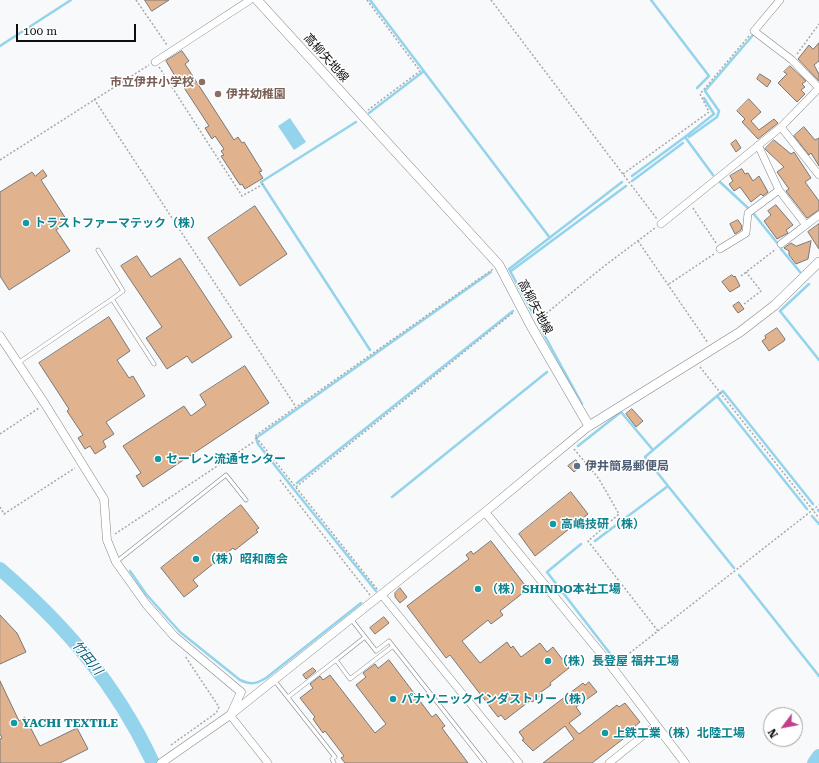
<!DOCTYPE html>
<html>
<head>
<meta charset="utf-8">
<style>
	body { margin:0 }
	#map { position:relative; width:819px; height:763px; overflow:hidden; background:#f8f9fa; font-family:"Roboto Serif",serif }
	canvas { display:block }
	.north { position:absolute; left:763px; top:707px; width:40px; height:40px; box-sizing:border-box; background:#fff; border:1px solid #9f9f9f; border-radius:50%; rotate:238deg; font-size:11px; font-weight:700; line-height:16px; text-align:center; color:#0e0e0e }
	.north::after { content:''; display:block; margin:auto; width:14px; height:18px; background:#c0408c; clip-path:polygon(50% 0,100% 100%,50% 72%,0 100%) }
	.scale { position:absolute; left:16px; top:24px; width:120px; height:18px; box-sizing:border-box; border:2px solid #0e0e0e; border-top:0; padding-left:5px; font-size:12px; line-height:14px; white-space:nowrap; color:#0e0e0e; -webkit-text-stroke:3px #fff; paint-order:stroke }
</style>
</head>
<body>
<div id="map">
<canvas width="819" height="763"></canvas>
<div class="north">N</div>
<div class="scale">100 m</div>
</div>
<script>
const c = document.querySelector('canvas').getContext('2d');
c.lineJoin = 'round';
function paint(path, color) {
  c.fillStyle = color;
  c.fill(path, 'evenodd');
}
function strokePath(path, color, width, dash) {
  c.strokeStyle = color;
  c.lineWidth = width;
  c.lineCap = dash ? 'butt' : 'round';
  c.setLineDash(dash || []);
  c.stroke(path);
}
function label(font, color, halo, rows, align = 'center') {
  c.font = font + ' "Roboto Serif","Noto Sans JP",serif';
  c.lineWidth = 3;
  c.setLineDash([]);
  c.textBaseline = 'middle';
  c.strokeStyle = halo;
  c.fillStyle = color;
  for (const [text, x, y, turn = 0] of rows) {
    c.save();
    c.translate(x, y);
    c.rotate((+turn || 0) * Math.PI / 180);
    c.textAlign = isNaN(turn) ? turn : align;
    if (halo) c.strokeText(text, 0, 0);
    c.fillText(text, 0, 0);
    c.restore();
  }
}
paint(new Path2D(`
	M290 118 306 142 294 150 278 126Z`), '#94d3ec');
strokePath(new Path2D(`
	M370 0 550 238
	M651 0 709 76 697 88
	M0 46 71 0
	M704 98 714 114 685 137 713 175
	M369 113 424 71
	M356 122 261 182 370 350
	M689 137 717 117 719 111 705 91 753 35
	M632 176 685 137
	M632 181 683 143
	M720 182 748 208
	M753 213 778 244
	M781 249 800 272
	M511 271 626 186
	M809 284 780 311 819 360
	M533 314 509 269 622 182
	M541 329 582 404
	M717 396 723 391 813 504
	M578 446 621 412 653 450 645 457 668 486
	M653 450 717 396 807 509
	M297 483 513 311
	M292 487 258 444 256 438 491 272
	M292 487 376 591
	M392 497 547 372
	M818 510 819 511
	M812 516 819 524
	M595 541 668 486 734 568
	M581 544 547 572 615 660
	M130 571 146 594 180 632 240 680C251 685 256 684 266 678L361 603
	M739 575 819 676`), '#94d3ec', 2.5);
strokePath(new Path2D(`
	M0 569C66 626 116 684 153 763
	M814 763 819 756`), '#94d3ec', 14);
const building = new Path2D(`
	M145 0H169L152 11Z
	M819 43V61L814 65 819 74V81L798 59 809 45 813 49Z
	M182 51 189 61 185 64 234 140 238 137 242 143 244 142 262 171 259 172 263 178 245 189 242 184 240 185 221 156 224 155 221 151 224 149 215 136 212 139 205 128 209 126 181 83 175 87 170 79 175 76 166 61Z
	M790 66 806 81 802 84 805 87 801 90 805 94 797 102 778 83 787 74 784 72Z
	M760 74 771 81 767 87 757 79Z
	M749 99 761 112 751 121 759 130 774 119 778 123 758 139 742 122 745 119 737 111Z
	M804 127 815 140 819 138V166L811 153 809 155 794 136Z
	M736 140 741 148 736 152 731 144Z
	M774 140 791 154 794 152 811 178 805 182 819 201V210L807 218 786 191 789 189 777 172 784 167 765 149Z
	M742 169 745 174 748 173 753 181 759 176 768 192 763 196 761 194 751 202 740 187 734 191 729 184 733 181 730 176Z
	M43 170 47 176 41 180 68 222 56 230 70 251 9 290 0 276V192L32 172 35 176Z
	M776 205 793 225 786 230 788 233 777 239 764 221 771 215 768 211Z
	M255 206 287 254 240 286 208 238Z
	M738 220 742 226 741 230 735 234 730 224Z
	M819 224V249L808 232Z
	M811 241 808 259 796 264 789 255V251L784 248 791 243 796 246Z
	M137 256 151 277 180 258 232 337 192 363 187 356 167 369 146 338 162 327 121 266Z
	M732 275 734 277 735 276 740 286 730 292 722 282Z
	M739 302 744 309 738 313 733 306Z
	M109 317 130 351 117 360 129 378 133 376 145 396 106 422 114 434 103 441 106 447 95 454 90 446 85 449 78 438 83 435 67 411 69 409 39 363Z
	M777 328 785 339 784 341 769 351 762 341 766 338 765 336Z
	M245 366 269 403 143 487 136 476 141 473 123 446 184 406 191 416 206 405 200 395Z
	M632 409 643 421 636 427 626 414Z
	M576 460 581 466 574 472 568 466Z
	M571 492 588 514 535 556 519 534Z
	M241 505 259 528 256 530 258 532 235 550 233 548 193 580 198 586 184 597 161 568Z
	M491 541 528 589 500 611 503 615 491 624 488 620 462 641 480 663 507 642 511 648 513 646 521 657 540 643 547 652 553 647 569 668 550 683 551 685 541 692 543 694 532 702 531 700 505 720 501 715 498 717 450 655 446 658 407 606 469 559 466 555 471 551 473 554Z
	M400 588 407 597 400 603 395 597V593Z
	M0 615 17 633 26 652 0 664Z
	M384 617 389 623 375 634 370 628Z
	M389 660 432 717 436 714 445 726 442 728 468 763H345L341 758 344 756 325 731 323 733 313 719 315 717 300 698 313 688 310 684 320 676 323 680 330 675 375 733 386 724 356 685 366 677 363 673 375 664 378 668Z
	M313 668 316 671 306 679 303 675Z
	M0 681 19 721 25 717 40 746 77 728 88 749 60 763H0V739L2 738 0 734Z
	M589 682 597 692 576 707 581 714 569 723 579 734 617 705 619 707 625 703 640 722 634 727 636 729 592 763H543L574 739 565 726 533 751 522 740 524 739 519 732 583 683 585 685Z`);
paint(building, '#e0b28e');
strokePath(building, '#7a7877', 1);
const service = new Path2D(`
	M98 250 123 291 112 299
	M18 363 112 299 154 364
	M116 562 226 475 246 500
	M351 619 376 651 389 641 485 763
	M336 660 365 637
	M274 680 335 757 332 759 334 763
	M288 697 336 660 350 679 393 646`);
const minor = new Path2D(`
	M780 0 754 31 792 60 819 88
	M155 62 250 0
	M781 127 819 175
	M758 145 779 190 806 225
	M661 224 781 127 819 88
	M781 244 819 215
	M720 249 746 233 748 213 779 190
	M381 594 519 763
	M230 715 268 763
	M609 763 655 726`);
const tertiary = new Path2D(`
	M0 336 45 404 104 499 107 540 116 562 146 604 174 636 241 692 231 714
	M485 512 612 667 685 763
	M161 763 230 715 485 512 589 426`);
const secondary = new Path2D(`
	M257 0 499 265 531 326 589 426 740 332 775 305 819 262`);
strokePath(service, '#848586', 4.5);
strokePath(minor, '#848586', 8);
strokePath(tertiary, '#848586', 9);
strokePath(secondary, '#848586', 10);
strokePath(new Path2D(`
	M136 0 167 45
	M367 0 420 71 368 110
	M491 0 657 219
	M797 54 819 24
	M159 67 242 196 265 183
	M94 99 296 407
	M0 160 149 65
	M623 174 709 112 700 94 749 36
	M693 208 716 243
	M638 241 708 343
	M741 276 776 249
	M669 284 714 254
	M744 304 761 291 746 272
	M537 321 603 267 655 228
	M700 367 819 518
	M0 434 39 408
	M574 449 599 479 619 514 588 541 658 631
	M280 480 370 595
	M296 487 514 312
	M0 507 4 514 75 468
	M115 534 255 441
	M377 589 255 436 493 269
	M617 663 819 505
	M171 745 216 713 219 707 185 656`), '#a7a8a9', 1.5, [2, 2]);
strokePath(service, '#fff', 3.5);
strokePath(minor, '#fff', 7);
strokePath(tertiary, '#fff', 8);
strokePath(secondary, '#fff', 9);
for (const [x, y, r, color] of [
	[202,82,4,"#8d6e63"],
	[218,94,4,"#8d6e63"],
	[26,223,4,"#0f9aa8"],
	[158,459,4,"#0f9aa8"],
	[577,466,4,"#5c6f8a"],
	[553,524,4,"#0f9aa8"],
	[196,559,4,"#0f9aa8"],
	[478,589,4,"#0f9aa8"],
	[548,661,4,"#0f9aa8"],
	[393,699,4,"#0f9aa8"],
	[14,723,4,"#0f9aa8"],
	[605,733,4,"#0f9aa8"]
]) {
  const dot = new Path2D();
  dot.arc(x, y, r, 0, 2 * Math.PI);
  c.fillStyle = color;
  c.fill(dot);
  strokePath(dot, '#fff', 1.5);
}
label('12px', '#0e0e0e', '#fff', [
	["高柳矢地線",326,58,48],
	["高柳矢地線",535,307,62]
]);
label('bold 12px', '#785e54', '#fff', [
	["市立伊井小学校",194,82],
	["伊井幼稚園",226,94,"left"]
], 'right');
label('bold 12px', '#0d838f', '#fff', [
	["トラストファーマテック（株）",34,223],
	["セーレン流通センター",166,459],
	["高嶋技研（株）",561,524],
	["（株）昭和商会",204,559],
	["（株）SHINDO本社工場",486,589],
	["（株）長登屋 福井工場",556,661],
	["パナソニックインダストリー（株）",401,699],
	["YACHI TEXTILE",22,723],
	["上鉄工業（株）北陸工場",613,733]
], 'left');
label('bold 12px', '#4e5e75', '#fff', [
	["伊井簡易郵便局",585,466]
], 'left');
label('italic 13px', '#045d75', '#fff', [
	["竹田川",87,658,51]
]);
</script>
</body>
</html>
